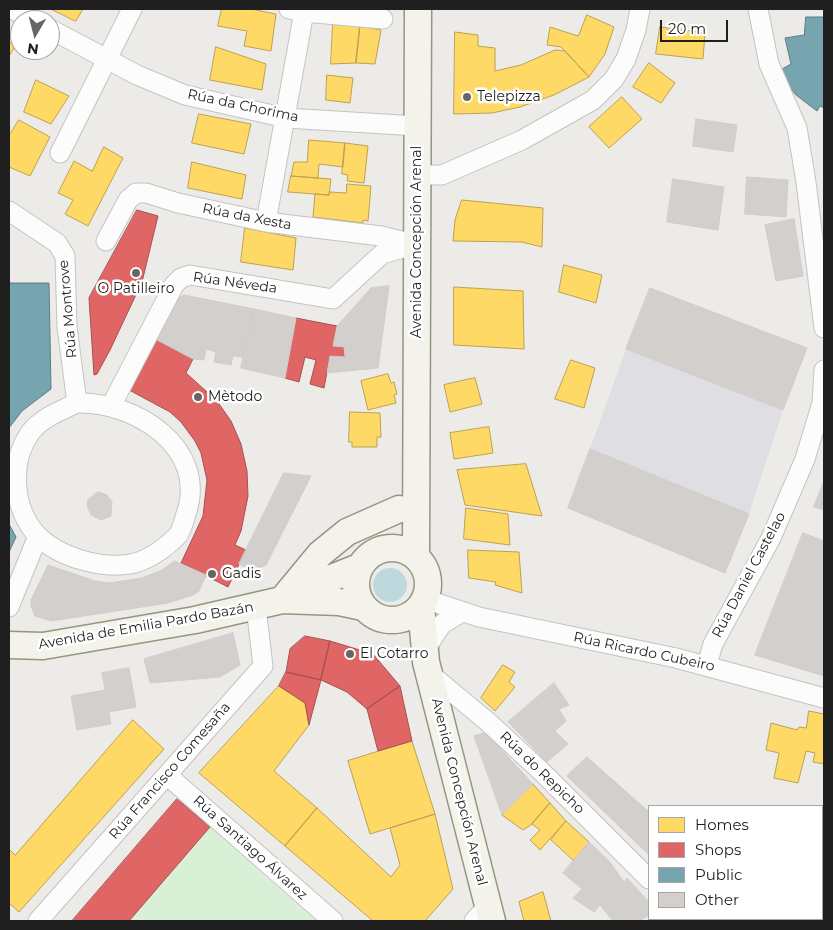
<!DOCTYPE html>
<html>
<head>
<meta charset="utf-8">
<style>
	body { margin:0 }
	#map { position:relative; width:833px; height:930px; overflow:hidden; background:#edebe8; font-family:Montserrat,sans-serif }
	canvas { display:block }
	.frame { position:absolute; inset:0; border:10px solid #1f1f1f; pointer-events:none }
	.legend { position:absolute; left:648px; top:805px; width:175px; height:115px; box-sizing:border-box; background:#fff; border:1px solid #a5a5a5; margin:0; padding:6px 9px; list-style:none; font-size:15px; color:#1f1f1f }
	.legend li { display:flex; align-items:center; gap:10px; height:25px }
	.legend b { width:25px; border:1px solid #a5a5a5 }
	.north { position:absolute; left:10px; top:10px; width:50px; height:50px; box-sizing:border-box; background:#fff; border:1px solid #a5a5a5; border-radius:50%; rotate:188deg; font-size:14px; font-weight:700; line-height:20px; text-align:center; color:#1f1f1f }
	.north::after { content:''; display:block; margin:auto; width:18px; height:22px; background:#676665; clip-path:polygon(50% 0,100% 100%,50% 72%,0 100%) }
	.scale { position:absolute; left:660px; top:20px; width:68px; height:22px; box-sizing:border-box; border:2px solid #1f1f1f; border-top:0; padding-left:6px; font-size:15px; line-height:18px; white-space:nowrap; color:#1f1f1f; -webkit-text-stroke:4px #fff; paint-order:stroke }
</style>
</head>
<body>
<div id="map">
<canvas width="833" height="930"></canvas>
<div class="frame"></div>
<ul class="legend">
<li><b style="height:14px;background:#ffd966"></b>Homes</li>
<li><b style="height:14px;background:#e06666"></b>Shops</li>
<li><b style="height:14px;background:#76a5af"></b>Public</li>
<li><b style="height:14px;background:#d2cfcc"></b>Other</li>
</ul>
<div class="north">N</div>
<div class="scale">20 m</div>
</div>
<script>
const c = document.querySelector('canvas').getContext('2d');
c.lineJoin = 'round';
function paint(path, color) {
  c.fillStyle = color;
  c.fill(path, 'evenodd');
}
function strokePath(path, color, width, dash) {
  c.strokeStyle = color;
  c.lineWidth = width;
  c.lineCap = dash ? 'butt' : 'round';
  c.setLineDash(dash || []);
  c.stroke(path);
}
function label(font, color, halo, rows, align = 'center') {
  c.font = font + ' Montserrat,sans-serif';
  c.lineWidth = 5;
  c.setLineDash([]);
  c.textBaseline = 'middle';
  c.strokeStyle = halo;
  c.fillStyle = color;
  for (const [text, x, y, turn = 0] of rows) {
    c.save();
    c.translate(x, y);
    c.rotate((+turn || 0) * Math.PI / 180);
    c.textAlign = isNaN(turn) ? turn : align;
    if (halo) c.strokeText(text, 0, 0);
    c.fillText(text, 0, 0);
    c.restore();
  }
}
paint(new Path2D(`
	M210 827 315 921H129Z`), '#d8f1d6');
paint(new Path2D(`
	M626 349 783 410 749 514 590 449Z`), '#dfdee2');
paint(new Path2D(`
	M373 585a17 17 0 1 1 34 0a17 17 0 1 1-34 0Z`), '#bdd9de');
const homes = new Path2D(`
	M51 9H83L76 21Z
	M222 9H251L276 14 271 51 244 46 247 31 218 26Z
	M587 15 614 27 605 54 589 77 561 47 547 45 550 27 578 36Z
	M333 24 360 26 356 63 331 64Z
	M360 26 381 30 375 64 356 63Z
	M660 27 705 33 703 59 656 54Z
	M455 32 478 35V46L495 48V71L521 65 555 50 565 51 589 77 554 95 520 107 492 113 454 114Z
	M9 42 16 45 9 56Z
	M216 47 266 64 262 90 210 80Z
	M649 63 675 83 661 103 633 87Z
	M327 75 353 78 350 103 326 100Z
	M36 80 69 96 51 124 24 112Z
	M622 97 642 119 609 148 589 127Z
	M199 114 251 124 244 154 192 143Z
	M19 120 50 137 30 176 9 167V136Z
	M309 140 345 143 343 167 319 164 318 178 291 176 294 162H307Z
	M345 143 368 146 364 183 347 181 348 175 342 174Z
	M104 147 123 158 88 226 65 214 73 200 58 193 74 161 92 171Z
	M192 162 246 175 242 199 188 188Z
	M291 176 331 179 329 195 288 192Z
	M347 184 371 186 368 221 363 220V223L313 217 315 194 329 195 330 192 346 193Z
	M462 200 543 208 542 247 522 242 453 241 455 220Z
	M245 228 296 238 293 270 241 262Z
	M564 265 602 275 596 303 559 292Z
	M454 287 523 291 524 349 454 345Z
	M571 360 595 368 584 408 555 399Z
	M388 374 391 383 394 382 397 394 394 395 396 403 368 410 361 381Z
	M475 378 482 404 450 412 444 385Z
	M350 412 380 413 381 437H377V447H352V442H349Z
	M489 427 493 453 454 459 450 433Z
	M526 464 542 516 465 505 457 470Z
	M466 508 508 514 510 545 464 539Z
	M468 550 519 552 522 593 495 585 496 582 469 578Z
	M503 665 515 672 509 682 515 687 495 711 481 698Z
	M279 686 305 703 309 725 274 771 317 808 285 846 199 773Z
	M809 711 824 714V764L813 762 815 753 806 751 798 783 774 778 779 753 766 750 771 723 797 730 799 727 806 728Z
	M133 720 164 749 19 912 9 903V849L15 855Z
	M412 741 435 814 370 834 348 761Z
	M533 784 550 803 532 824 523 830 502 815Z
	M550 803 566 821 540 850 530 840 540 830 532 824Z
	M317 808 391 877 400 865 390 828 435 814 453 889 425 921H373L285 846Z
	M566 821 589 842 574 861 551 840Z
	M543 892 551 921H524L519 902Z`);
paint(homes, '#ffd966');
strokePath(homes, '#bca151', 1);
const shops = new Path2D(`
	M137 210 158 216 142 282 110 350 97 374 94 375 89 298Z
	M296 318 337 326 333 346 344 347 345 357 330 356 324 388 310 384 316 360 305 357 299 382 285 378Z
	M157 340 193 359 186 373 217 401 231 421 241 444 247 471 248 496 241 531 235 545 246 550 228 587 181 563 203 516 207 480 201 453 195 441 181 422 170 412 131 391Z
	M305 636 330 641 321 680 286 672 290 649Z
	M330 641 373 654 400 686 367 709 347 692 321 680Z
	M286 672 321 680 309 725 305 703 279 686Z
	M400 686 412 741 378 751 367 709Z
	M177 799 210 827 129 921H72Z`);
paint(shops, '#e06666');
strokePath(shops, '#a65151', 1);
const public = new Path2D(`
	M806 17H824V108L820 106 817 111 796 95 783 79 782 69 791 64 785 38 804 35Z
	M9 283H49L51 389 22 411 9 428Z
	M9 524 16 537 9 552Z`);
paint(public, '#76a5af');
strokePath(public, '#5c7d84', 1);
const building = new Path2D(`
	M696 119 737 125 733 152 693 146Z
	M747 177 788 180 786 217 745 214Z
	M673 179 724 187 718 230 667 222Z
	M794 219 803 276 776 281 765 225Z
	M389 286 378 368 327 373 330 356 345 357 344 347 333 346 337 326 371 288Z
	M650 288 807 348 783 410 626 349Z
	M184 295 254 309 243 357 233 356 231 365 214 362 216 352 206 349 204 360 193 359 157 340 179 298Z
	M254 309 296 318 285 378 241 368Z
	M590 449 749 514 725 573 568 508Z
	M284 473 311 476 266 565 253 571 239 564Z
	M824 481V510L814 507Z
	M98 492 107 495 112 502 111 516 101 520 91 515 87 506 88 500Z
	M803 533 824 541V676L755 655Z
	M175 561 206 575 199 591 193 595 168 603 51 621 35 616 31 606V600L48 565 95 581 110 583 142 578 162 570Z
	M233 633 240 665 220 677 150 683 144 659Z
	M129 668 136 707 109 712 111 724 77 730 71 696 105 690 102 673Z
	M554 683 569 705 559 709 566 721 555 731 568 744 547 762 508 722Z
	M486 733 533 784 502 815 474 736Z
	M587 757 649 812V855L567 776Z
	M589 842 609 861 624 882 627 878 649 902V915L639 921H613L600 905 594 912 573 898 582 889 563 873Z
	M714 919H785L786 921H716Z`);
paint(building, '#d2cfcc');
strokePath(building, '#d0ccc9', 1);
const street = new Path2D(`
	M12 9 34 20
	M289 9 304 12 383 19
	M758 9 769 64 797 128 806 182 824 328
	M50 29 137 75 185 95 286 118 417 126
	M60 153 132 9
	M417 175H442L522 140 593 100 614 79 626 59 636 30 640 9
	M9 211 57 243 65 256 67 327 77 403
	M266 222 304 12
	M106 241 128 200 136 193H146L178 203 266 222 381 236 414 244
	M77 403C135 401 209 448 186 514 184 520 182 530 178 535 167 547 146 562 130 564 100 569 59 557 38 536 13 510 9 463 30 433 41 418 60 411 77 403Z
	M111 406 174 285 181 278 190 275 333 299 382 254 417 244
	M425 599 479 617 676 658 824 698
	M9 607 38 536
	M424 651 442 624 462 612
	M707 665 713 644 771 538 805 459 822 403 824 370
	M429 673 488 722 542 772 649 879
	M167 775 333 921
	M683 919 685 921
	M38 921 263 666 256 607
	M474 921 488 906`);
const secondary = new Path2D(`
	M356 584a36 36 0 1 1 72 0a36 36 0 1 1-72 0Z
	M416 557 418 9
	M289 595 359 567
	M282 600 320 554 347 532 399 509
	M421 606 426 662 492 921
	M9 645 43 646 195 620 282 600 339 602 363 607`);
strokePath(street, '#c4c3c2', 21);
strokePath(secondary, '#959581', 29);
strokePath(street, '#fcfcfc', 19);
strokePath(secondary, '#f3f3eb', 26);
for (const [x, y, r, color] of [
	[467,97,5,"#676665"],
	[136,273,5,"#676665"],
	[198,397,5,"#676665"],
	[212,574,5,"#676665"],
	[350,654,5,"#676665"]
]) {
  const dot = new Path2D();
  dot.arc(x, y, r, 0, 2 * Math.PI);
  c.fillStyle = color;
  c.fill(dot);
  strokePath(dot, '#fff', 2);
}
label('14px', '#1f1f1f', '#fff', [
	["Telepizza",477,97],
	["O Patilleiro",136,289,"center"],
	["Mètodo",208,397],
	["Gadis",222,574],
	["El Cotarro",360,654]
], 'left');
label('14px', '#1f1f1f', '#fff', [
	["Rúa da Chorima",243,106,12],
	["Rúa da Xesta",247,217,11],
	["Avenida Concepción Arenal",417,242,-90],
	["Rúa Néveda",235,283,8],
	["Rúa Montrove",68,309,-95],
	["Rúa Daniel Castelao",749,575,-62],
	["Avenida de Emilia Pardo Bazán",146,626,-10],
	["Rúa Ricardo Cubeiro",644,652,12],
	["Rúa Francisco Comesaña",170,771,-49],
	["Rúa do Repicho",542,773,44],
	["Avenida Concepción Arenal",459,792,76],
	["Rúa Santiago Álvarez",250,848,42]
]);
</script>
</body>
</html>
